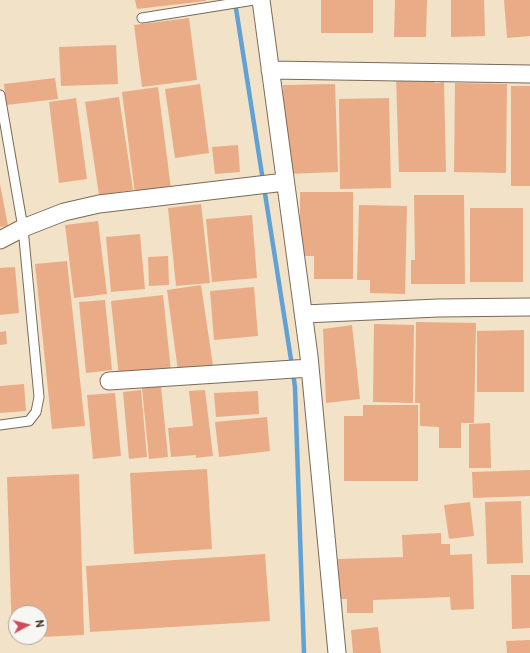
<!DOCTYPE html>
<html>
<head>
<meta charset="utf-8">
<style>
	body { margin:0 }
	#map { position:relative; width:530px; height:653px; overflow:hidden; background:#f2e2c7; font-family:Pangolin,sans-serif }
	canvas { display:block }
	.north { position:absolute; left:8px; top:605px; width:40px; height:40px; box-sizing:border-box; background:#f6f6f2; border:1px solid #aba49d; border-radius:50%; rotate:83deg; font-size:11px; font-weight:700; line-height:16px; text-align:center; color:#3b2a1e }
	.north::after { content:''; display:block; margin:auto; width:14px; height:18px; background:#d1495b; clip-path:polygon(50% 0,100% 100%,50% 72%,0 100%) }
</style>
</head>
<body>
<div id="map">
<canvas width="530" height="653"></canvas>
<div class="north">N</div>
</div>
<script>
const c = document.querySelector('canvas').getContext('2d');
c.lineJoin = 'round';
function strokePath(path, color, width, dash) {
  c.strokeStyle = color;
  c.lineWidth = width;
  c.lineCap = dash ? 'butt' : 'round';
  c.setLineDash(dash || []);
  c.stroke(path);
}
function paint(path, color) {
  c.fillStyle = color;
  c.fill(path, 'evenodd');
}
strokePath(new Path2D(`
	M235 2 292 366
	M293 373 295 387 304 653`), '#62a1d4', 4.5);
paint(new Path2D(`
	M135 0H206V1L137 9Z
	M321 0H373V33H321Z
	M395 0H427L426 37H394Z
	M451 0H484L485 36 451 37Z
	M504 0H530V36L507 38Z
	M189 18 197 80 142 87 134 25Z
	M116 45 118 84 61 86 59 47Z
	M435 75V83L444 82 446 172H399L396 76Z
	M55 78 58 99 6 105 4 84Z
	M455 83 507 84 506 173 454 172Z
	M200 84 209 153 175 158 165 89Z
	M335 84 338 172 285 174 283 85Z
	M511 86H530V186H511Z
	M158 87 171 189 135 194 122 92Z
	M119 97 133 190 99 195 85 102Z
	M76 98 87 179 59 183 49 102Z
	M389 98 391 188 340 189 339 99Z
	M238 145 240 172 215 174 212 147Z
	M0 184 8 226 0 227Z
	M300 192H353V279H314V256H300Z
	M414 195H464L465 284H411V260H415Z
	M201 204 210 283 176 286 168 208Z
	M359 205 407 206 405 294 370 293V280H357Z
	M470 208H523V282H470Z
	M252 215 257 278 212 282 206 219Z
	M98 221 107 294 74 298 65 225Z
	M140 234 145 289 111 292 106 237Z
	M168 256 169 285 149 286 148 257Z
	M67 261 85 426 52 429 35 264Z
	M15 267 19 313 0 315V268Z
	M201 285 213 366 178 371 167 290Z
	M254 287 258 336 214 340 210 291Z
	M163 295 171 371 119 377 111 301Z
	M105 300 112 370 86 373 79 302Z
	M416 322 476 323 474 423H461V448H439V427L420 426V403H415Z
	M374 324 414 325 413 403 373 402Z
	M352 325 360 399 326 403 323 329Z
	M524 330V392H477V331Z
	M6 331 7 344 0 345V332Z
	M24 384 26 411 0 413V386Z
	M161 386 168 457 149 459 142 388Z
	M141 390 147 457 129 459 123 392Z
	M205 390 213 456 196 458V455L171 457 168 428 193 426 189 391Z
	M258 391 259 414 216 417 214 393Z
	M115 393 121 456 93 459 87 395Z
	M363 405H418V481H344V416H363Z
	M267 417 270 451 219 457 215 422Z
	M490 423 491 468H469V424Z
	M207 469 212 549 134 554 130 473Z
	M530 470V496L473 498 472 472Z
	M79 474 84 635 40 637V613H16V637L12 638 7 477Z
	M521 501 523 563 487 564 485 502Z
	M470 502 474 536 449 539 444 505Z
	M441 533V544H450V555L472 554 474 609 451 610 450 597 373 600V613H347V599H340L338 559 403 557 402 535Z
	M265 554 270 621 90 632 86 566Z
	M511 575H530V628L512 629Z
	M378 627 381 653H353L351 630Z
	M530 640V653H507L506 641Z`), '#eaac87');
const lane = new Path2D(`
	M142 18 254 0
	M0 95 23 228 39 397 36 412 29 421 0 425`);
const street = new Path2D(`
	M261 0 309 356 337 653
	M270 70 530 74
	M0 240 23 228 64 212 99 204 285 182
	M304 314 438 308 530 307
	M109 381 310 368`);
strokePath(lane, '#7b6a59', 11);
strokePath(street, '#7b6a59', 19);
strokePath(lane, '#fff', 9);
strokePath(street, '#fff', 17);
</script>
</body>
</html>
